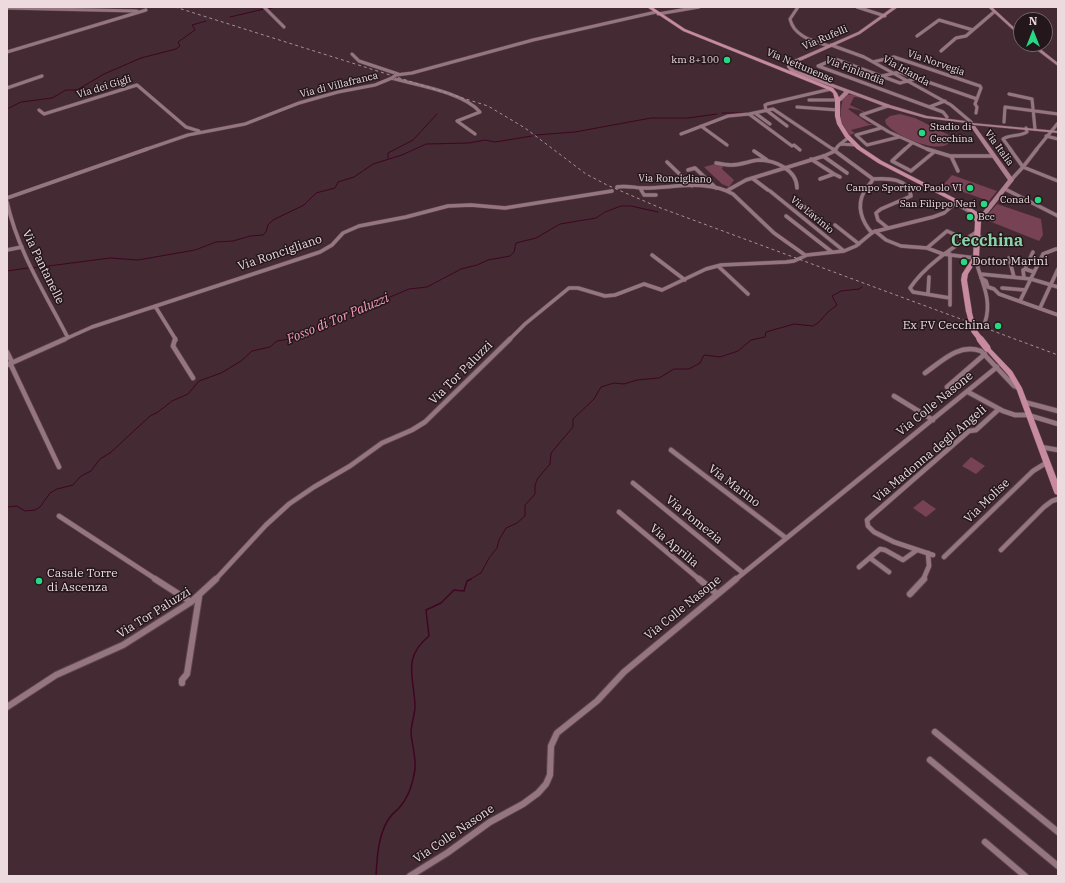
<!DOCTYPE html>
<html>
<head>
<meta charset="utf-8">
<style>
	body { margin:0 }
	#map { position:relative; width:1065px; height:883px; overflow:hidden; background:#442a33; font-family:"IBM Plex Serif",serif }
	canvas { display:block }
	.frame { position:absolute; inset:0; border:8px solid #ecdadf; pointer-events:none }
	.north { position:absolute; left:1013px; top:12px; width:40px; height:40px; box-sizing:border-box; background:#23171b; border:1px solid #736569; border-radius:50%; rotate:0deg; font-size:11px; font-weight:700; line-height:16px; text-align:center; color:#ecdadf }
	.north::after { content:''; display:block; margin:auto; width:14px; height:18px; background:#27d885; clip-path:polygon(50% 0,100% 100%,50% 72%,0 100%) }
</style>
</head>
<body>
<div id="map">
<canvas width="1065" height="883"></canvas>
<div class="frame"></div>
<div class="north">N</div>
</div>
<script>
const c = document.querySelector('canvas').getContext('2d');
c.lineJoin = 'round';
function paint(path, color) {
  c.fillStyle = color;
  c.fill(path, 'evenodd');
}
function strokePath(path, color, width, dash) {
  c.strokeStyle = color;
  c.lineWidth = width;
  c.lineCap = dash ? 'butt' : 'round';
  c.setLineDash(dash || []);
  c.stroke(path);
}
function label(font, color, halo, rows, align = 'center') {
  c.font = font + ' "IBM Plex Serif",serif';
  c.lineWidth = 3;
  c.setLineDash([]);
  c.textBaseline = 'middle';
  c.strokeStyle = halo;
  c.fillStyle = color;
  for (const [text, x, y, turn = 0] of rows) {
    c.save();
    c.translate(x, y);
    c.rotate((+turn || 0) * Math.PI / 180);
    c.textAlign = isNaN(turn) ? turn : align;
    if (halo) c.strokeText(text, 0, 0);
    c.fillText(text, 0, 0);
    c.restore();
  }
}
paint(new Path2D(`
	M853 94 863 98 854 97 850 105 865 112 862 113V111L850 108 848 109 869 124H874L851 130 855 133 850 135C838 120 840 115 843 97L847 95Z
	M900 114 915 118 955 138H950L948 144C934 153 896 136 886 124L885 120 890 116Z
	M715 164H720L723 167 722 169 734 180 729 187 722 184 704 167Z
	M952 175 997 191 989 201 943 185Z
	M997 204 1041 219 1043 235 1039 241 984 219Z
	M971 457 985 466 976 474 962 466Z
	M923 500 936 509 926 517 913 508Z`), '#784255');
strokePath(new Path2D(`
	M268 9 275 7
	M230 17 264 9
	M7 109 21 102 52 98 66 90H77L104 74 141 58 176 49 180 46 178 42 195 30 192 25 206 21
	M722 113H743
	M536 135 575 132 651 118H688L717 114
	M388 158V153L413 140 437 114
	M33 268 110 258 138 260 195 250 216 242 233 241 250 236 263 235 266 232 268 225 273 220 304 205 316 193 335 188 338 182 354 177 373 164 402 155 426 144 469 143 485 140 495 142 532 136
	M7 271 28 268
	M7 507 17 506 25 511 35 510 40 507 50 493 57 489 73 485 81 476 91 471 100 459 110 453 150 416 158 412 172 401 188 394 199 381 221 373 241 361 252 351 270 347 277 341 301 337 342 315 362 309 409 289 427 287 461 269 477 265 488 260 510 256 514 252 516 243 536 238 560 224 596 218 605 212 621 206H631L658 212
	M469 580 481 573 489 558 497 548 499 540 506 528 517 523 525 516V505L535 494V485L538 478 550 464 551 453 573 427V419L594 399 601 387 614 383 624 384 637 380 659 378 674 369H689L700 363 704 355 720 357 738 351 751 340 765 337 766 332 794 324 813 326 819 322 828 312 837 305 832 296 841 291 859 289 862 287`), '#400521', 1);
strokePath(new Path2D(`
	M376 876C377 858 378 836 388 820 391 815 395 812 399 808 409 797 413 784 415 769 416 755 412 746 411 733 411 724 415 715 415 706 414 676 402 658 429 636L426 610 441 603 454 590 464 591 467 581 471 579`), '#400521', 1.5);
const streetFar3 = new Path2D(`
	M264 7 284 27
	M798 7 790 19C794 37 814 41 829 46
	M857 7 885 16
	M7 8 137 11
	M658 14 699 7
	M917 36 939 20 973 30 994 12
	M831 45 864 57 951 105 971 122
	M941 51 956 38 966 36 973 30
	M7 52 146 10
	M352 54 359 61 398 74
	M873 62 894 57 980 86 981 88 975 104 977 107 976 113
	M818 66 943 112 947 117
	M818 66 835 59 900 83 918 78
	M396 75 412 73 533 40 656 12
	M882 76 899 72 977 99
	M391 78C416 85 463 92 480 112L457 121 475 134
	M7 88 42 76
	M1009 94 1032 99 1035 129
	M809 100H839
	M888 106 861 115 889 132 929 150
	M797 107 838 110
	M929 107 945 101
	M39 110 44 114 137 85 186 127 199 131
	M766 110 765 105 767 104 831 89
	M766 110 787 126
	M755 113 770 124
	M749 114 792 146 794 145 800 150
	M1004 122 1005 107 1058 114
	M701 126 727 145
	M881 128 856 135 867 145 899 137
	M681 134 728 116 749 114 773 109 834 150
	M1046 136 1058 139
	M840 144 856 145
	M144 150 188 135 245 124 299 103 338 92 375 85 392 78
	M835 150 838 146 849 137
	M904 150 912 143
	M1011 150 1003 139C1010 134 1019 137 1027 132L1026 128
	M1036 150 1058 123`);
const streetFar2 = new Path2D(`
	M836 149 835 151 873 179C871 184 866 187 864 192 856 206 862 222 872 233
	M905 149 892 161 911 171 934 152
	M927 149 950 156H992
	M1010 149 1023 167 1011 180
	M1037 149 1023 167 1058 181
	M754 151 767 160
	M823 156 847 173
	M951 156 958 171
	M811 159 834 174 820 179
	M667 162 692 186
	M716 163C721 164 726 165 731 165 741 165 749 161 759 160 775 160 797 170 797 188
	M688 170 695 168 716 188
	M834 174 840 177
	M752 178 768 190
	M873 179C888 178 908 178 911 196L881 209 876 213 878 220 888 228
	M617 187C626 185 635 188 645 188 673 188 706 179 733 194L774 233 805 255
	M640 188 644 195H656
	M1005 189 1058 216
	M728 190 746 180 824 156 835 151 833 149
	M770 191 844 251
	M7 198 147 149
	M7 202C18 252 45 293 68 338
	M802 205 813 213
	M786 216 832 252
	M835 225 859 244
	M875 231 886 240 901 246 927 248 943 254 975 258
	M977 237 1004 241
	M927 248 947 231 965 239
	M7 250 22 247
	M950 254V305
	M652 255 685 280
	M1009 258 1014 277
	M974 260 977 265C983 284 992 302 985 322
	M718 266 748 294
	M1025 269 1033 252
	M980 274 1031 279 1058 287
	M981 278 986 281 988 287 994 289 999 294 1058 315
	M1024 278 1023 270 1025 269 1034 272
	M1002 288 1025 290
	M928 294 929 277
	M950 298 913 292 910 288C926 264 954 247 978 231
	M1020 301 1043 254 1056 249
	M155 306 176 340
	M1040 308 1058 269
	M63 340 92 327 320 252 332 245 343 233 359 226 406 217 448 206 471 205 505 208 612 191
	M509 340 525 324 569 288H578L605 296 615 295 644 284 662 290 706 269 721 265 786 262 794 261 807 255 844 251 856 246 873 232 933 217 944 213 953 205 960 206 976 215`);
const streetFar1 = new Path2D(`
	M175 339 173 346 193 378
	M7 352 12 362
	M10 363 59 467
	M7 365 65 339
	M925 373C942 361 959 343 981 351L1014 386 1019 388
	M947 387 985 354
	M968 392 1003 411 1015 415H1028L1058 424
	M894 396 933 420
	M1024 402 1058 411
	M1041 447 1058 450
	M671 450 786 538
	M633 483 743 573
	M619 512 700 580
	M59 516 157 580
	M1001 550 1044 507 1052 501 1058 499
	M933 555 894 542 874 532 868 526 867 520 969 431 976 430 999 409
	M944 557 1033 471 1046 463
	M870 558 889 572
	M859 567 880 549 885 550 903 560 917 550
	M215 580 266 525 289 504 314 487 350 466 382 443 412 430 425 422 510 339
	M735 580 997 367
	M923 580 929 566 928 553`);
const street = new Path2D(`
	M155 579 191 602
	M699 579 717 594
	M910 594 924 579
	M182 683V680L187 674 199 597
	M7 707 56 675 123 645 191 602 216 579
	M935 732 1058 832
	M930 760 1058 866
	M985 842 1025 876
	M410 876 447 853 490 822 523 804 538 793 546 784 550 775 551 746 557 733 597 701 624 672 736 579`);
const secondary = new Path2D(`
	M893 7H898L860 34 791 65V67L795 70 890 105 927 116 965 121H967V123L925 118 886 107 849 93 841 101H837V99L844 92 843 91 791 72 787 67V63L858 32Z
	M988 7H992L1021 34V37Z
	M1029 44H1034L1058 63V66Z
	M972 123 1058 131V133L974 125 972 124Z
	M971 126H975L1014 180 980 223 978 224 975 222 1008 180 971 127Z`);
const primary = new Path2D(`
	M647 7H652L685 29 833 88 837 93 840 100V116L842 124 849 135 861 147 882 161 962 202 977 212 981 222 979 257 968 274 967 280 972 312 971 313 969 314 966 312 961 280 962 274 973 257 975 222 972 213 958 204 878 163 857 149 845 137 837 124 835 116V100L833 93 829 90 683 31Z
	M987 346 989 347 1012 371 1022 388 1058 482V495L1055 494 1054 492 1016 388 1008 375 985 349 984 348Z`);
strokePath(streetFar3, '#5c464e', 4);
strokePath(streetFar2, '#5c464e', 4.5);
strokePath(streetFar1, '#5c464e', 6);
strokePath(street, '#5c464e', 8);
strokePath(secondary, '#5c464e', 1);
strokePath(primary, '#5c464e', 1);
strokePath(streetFar3, '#957680', 3);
strokePath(streetFar2, '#957680', 3.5);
strokePath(streetFar1, '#957680', 4.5);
strokePath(street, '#957680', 6);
paint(secondary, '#ae808f');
paint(primary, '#c78a9e');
strokePath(new Path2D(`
	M175 7 488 106 525 128 586 174 607 185 658 207 1058 355`), '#a69198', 1, [3, 3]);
const streetBridge = new Path2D(`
	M392 78 396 75`);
const primaryBridgeFar1 = new Path2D(`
	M969 312 974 331 981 340`);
const primaryBridge = new Path2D(`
	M980 339 987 348`);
strokePath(streetBridge, '#5c464e', 4, []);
strokePath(primaryBridgeFar1, '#5c464e', 6, []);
strokePath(primaryBridge, '#5c464e', 8, []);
strokePath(streetBridge, '#957680', 3);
strokePath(primaryBridgeFar1, '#c78a9e', 5.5);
strokePath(primaryBridge, '#c78a9e', 7);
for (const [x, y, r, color] of [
	[727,60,4,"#27d885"],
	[922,133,4,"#27d885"],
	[970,188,4,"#27d885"],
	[1038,200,4,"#27d885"],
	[984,204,4,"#27d885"],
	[970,217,4,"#27d885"],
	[964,262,4,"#27d885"],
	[998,326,4,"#27d885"],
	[39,581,4,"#27d885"]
]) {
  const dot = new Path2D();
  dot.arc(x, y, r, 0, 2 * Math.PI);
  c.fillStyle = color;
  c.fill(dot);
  strokePath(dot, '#23171b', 1.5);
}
label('10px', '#ecdadf', '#23171b', [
	["Via Rufelli",825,38,-23],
	["Via Norvegia",936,63,19],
	["Via Nettunense",800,66,23],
	["Via Finlandia",855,71,21],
	["Via Irlanda",906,71,29],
	["Via di Villafranca",339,85,-14],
	["Via dei Gigli",104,87,-17],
	["Via Italia",999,148,54],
	["Via Roncigliano",675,179,1],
	["Via Lavinio",812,215,39]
]);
label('10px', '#ecdadf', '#23171b', [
	["km 8+100",719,60],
	["Stadio di",930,127,"left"],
	["Cecchina",930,139,"left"],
	["Campo Sportivo Paolo VI",962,188],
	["Conad",1030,200],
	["San Filippo Neri",976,204],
	["Bcc",978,217,"left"]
], 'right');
label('12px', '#ecdadf', '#23171b', [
	["Via Roncigliano",280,253,-19],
	["Via Pantanelle",43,267,64],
	["Via Tor Paluzzi",461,373,-45],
	["Via Colle Nasone",935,404,-39],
	["Via Madonna degli Angeli",930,454,-40],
	["Via Marino",734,486,37],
	["Via Molise",987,501,-44],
	["Via Pomezia",694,520,39],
	["Via Aprilia",674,546,40],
	["Via Colle Nasone",683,608,-39],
	["Via Tor Paluzzi",154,613,-32],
	["Via Colle Nasone",454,834,-34]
]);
label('12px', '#ecdadf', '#23171b', [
	["Dottor Marini",972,262],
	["Ex FV Cecchina",990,326,"right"],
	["Casale Torre",47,574],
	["di Ascenza",47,588]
], 'left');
label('italic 13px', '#fda1c0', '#23171b', [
	["Fosso di Tor Paluzzi",338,319,-23]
]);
label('bold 16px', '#89d4a5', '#23171b', [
	["Cecchina",987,241]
]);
</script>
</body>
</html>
